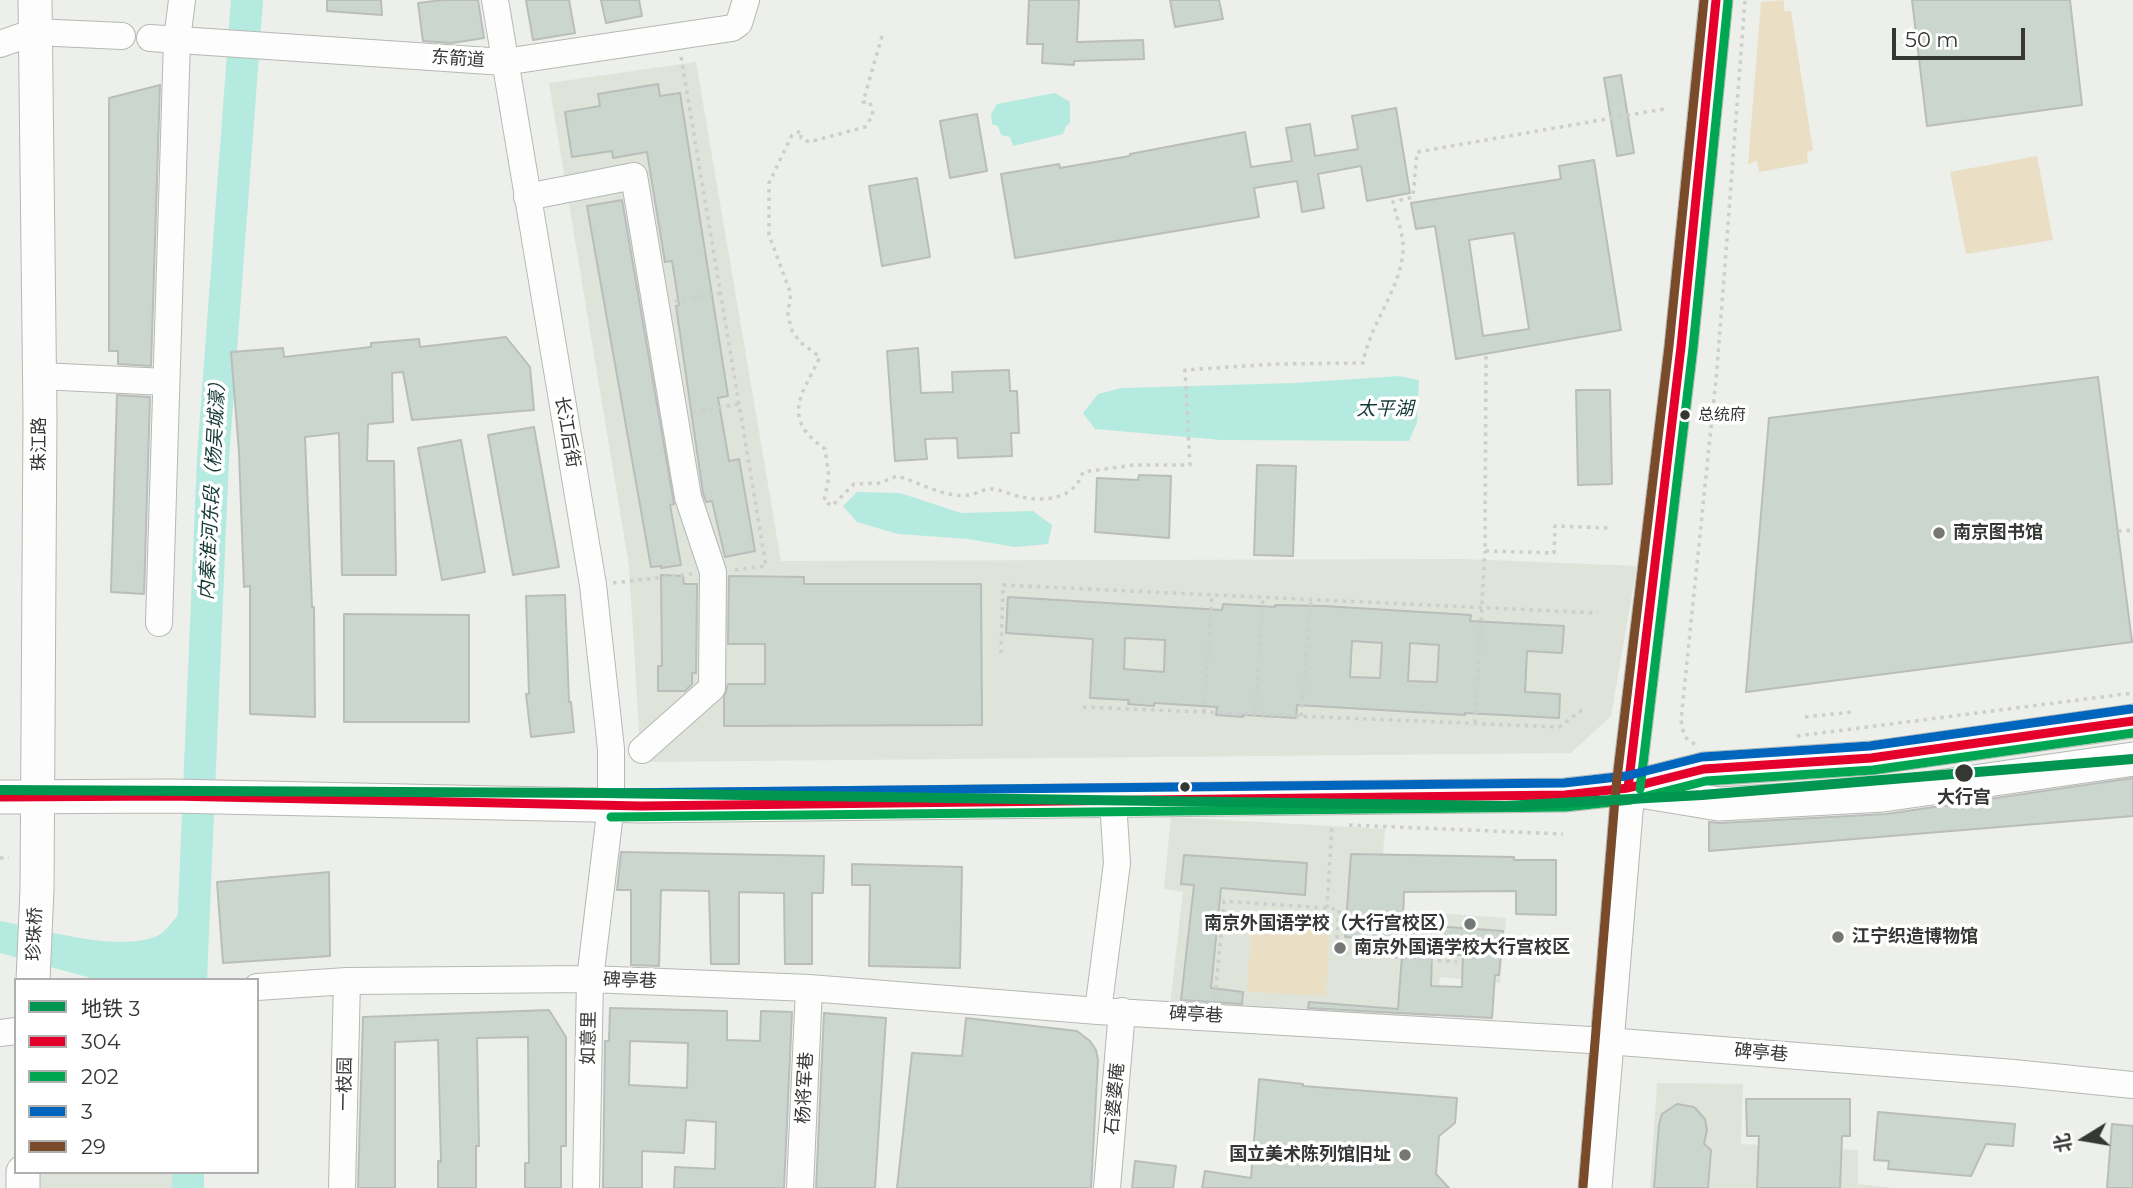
<!DOCTYPE html>
<html>
<head>
<meta charset="utf-8">
<style>
	body { margin:0 }
	#map { position:relative; width:2133px; height:1188px; overflow:hidden; background:#ecefea; font-family:Montserrat,"Noto Sans SC",sans-serif }
	canvas { display:block }
	.legend { position:absolute; left:14px; top:978px; width:245px; height:196px; box-sizing:border-box; background:#fff; border:2px solid #aeafae; margin:0; padding:9px 12px; list-style:none; font-size:21px; color:#353734 }
	.legend li { display:flex; align-items:center; gap:14px; height:35px }
	.legend b { width:35px; border:2px solid #aeafae }
	.north { position:absolute; left:2049px; top:1104px; width:70px; height:70px; -webkit-text-stroke:5px #fff; paint-order:stroke; rotate:259deg; font-size:19px; font-weight:700; line-height:28px; text-align:center; color:#353734 }
	.north::after { content:''; display:block; margin:auto; width:24px; height:32px; background:#353734; clip-path:polygon(50% 0,100% 100%,50% 72%,0 100%) }
	.scale { position:absolute; left:1892px; top:28px; width:133px; height:32px; box-sizing:border-box; border:4px solid #353734; border-top:0; padding-left:9px; font-size:21px; line-height:24px; white-space:nowrap; color:#353734; -webkit-text-stroke:5px #fff; paint-order:stroke }
</style>
</head>
<body>
<div id="map">
<canvas width="2133" height="1188"></canvas>
<ul class="legend">
<li><b style="height:9px;background:#009651"></b>地铁 3</li>
<li><b style="height:9px;background:#e4002b"></b>304</li>
<li><b style="height:9px;background:#00a651"></b>202</li>
<li><b style="height:9px;background:#0065bd"></b>3</li>
<li><b style="height:9px;background:#7a4b2a"></b>29</li>
</ul>
<div class="north">北</div>
<div class="scale">50 m</div>
</div>
<script>
const c = document.querySelector('canvas').getContext('2d');
c.lineJoin = 'round';
function paint(path, color) {
  c.fillStyle = color;
  c.fill(path, 'evenodd');
}
function strokePath(path, color, width, dash) {
  c.strokeStyle = color;
  c.lineWidth = width;
  c.lineCap = dash ? 'butt' : 'round';
  c.setLineDash(dash || []);
  c.stroke(path);
}
function label(font, color, halo, rows, align = 'center') {
  c.font = font + ' Montserrat,"Noto Sans SC",sans-serif';
  c.lineWidth = 7;
  c.setLineDash([]);
  c.textBaseline = 'middle';
  c.strokeStyle = halo;
  c.fillStyle = color;
  for (const [text, x, y, turn = 0] of rows) {
    c.save();
    c.translate(x, y);
    c.rotate((+turn || 0) * Math.PI / 180);
    c.textAlign = isNaN(turn) ? turn : align;
    if (halo) c.strokeText(text, 0, 0);
    c.fillText(text, 0, 0);
    c.restore();
  }
}
paint(new Path2D(`
	M696 62 781 561 1464 559 1637 566 1611 716 1571 753 641 762 629 566 549 83Z
	M1171 817 1385 829 1378 909 1506 918 1500 983 1440 977 1434 1030 1169 1013 1183 892 1164 889Z
	M1657 1083 1743 1084 1741 1144 1858 1150V1184L1894 1188H1650Z
	M23 1172H174V1188H22Z`), '#dee4da');
paint(new Path2D(`
	M1784 0V11H1791L1813 150 1807 152 1808 163 1759 172 1757 161 1748 164 1761 2Z
	M2037 156 2053 240 1966 254 1950 172Z
	M1252 915 1330 920 1326 996 1247 992Z`), '#eadfc5');
paint(new Path2D(`
	M1055 93 1070 102V123L1066 126 1063 134 1013 146 1010 137 1001 135 998 126 992 124 991 114 997 104Z
	M1399 376 1419 380 1417 422 1409 441 1221 440 1095 429 1083 413 1098 394 1122 388 1295 383Z
	M857 492 900 493 961 513 1033 511 1052 525 1048 544 1015 547 968 539 898 534 857 522 843 506Z
	M180 913 176 980H98L0 953V921C42 929 118 953 157 936 166 932 173 920 180 913Z`), '#b5eae0');
strokePath(new Path2D(`
	M191 980 213 458 247 0
	M188 1188V1172`), '#b5eae0', 32);
const building = new Path2D(`
	M327 0H381L382 15 327 11Z
	M443 0H478L484 38 452 43 423 41 418 3Z
	M526 0H569L575 33 533 40Z
	M601 0H639L642 16 606 23Z
	M1029 0H1079L1077 42 1143 40 1144 59 1074 61V65L1042 63 1043 44H1027Z
	M1170 0H1219L1223 19 1175 27Z
	M1912 0H2070L2082 105 1927 126Z
	M1621 75 1634 153 1617 156 1604 78Z
	M658 84 660 96 680 93 728 396 718 398 729 461 739 459 755 551 725 557 712 501 706 502 703 493 676 306 679 305 672 261 665 262 647 152 613 158 612 151 572 157 565 112 600 106 598 94Z
	M160 85 151 366 118 364V351H109V98Z
	M1396 108 1410 193 1367 201 1361 166 1318 174 1324 208 1302 212 1297 181 1254 188 1259 217 1015 258 1001 174 1059 164 1060 168 1130 156V154L1245 132 1251 167 1292 161 1286 128 1310 124 1315 156 1358 149 1352 116Z
	M977 114 987 171 950 178 940 121Z
	M1594 160 1621 330 1456 359 1435 226 1416 229 1411 203 1561 179 1559 166ZM1514 233 1529 329 1483 336 1469 240Z
	M917 178 930 257 882 266 869 186Z
	M622 200 674 504 670 505 681 565 661 568V566L651 567 587 206Z
	M506 337 530 367 534 410 412 420 403 372 392 373 393 422 368 424 367 461H394L396 575H342L339 433 305 437 312 607H314L315 717 250 714V586L244 587 239 452 231 352 283 348 284 357 371 347V343L419 339 420 347Z
	M918 348 921 393 953 392 952 372 1009 370 1010 391H1017L1019 433H1011L1012 456 958 458 957 438 925 439 927 459 895 461 887 351Z
	M2098 377 2132 642 1746 692 1769 418Z
	M1576 390H1610L1612 484 1578 485Z
	M117 395 150 397 144 594 111 592Z
	M534 427 559 567 513 575 488 435Z
	M461 440 485 572 442 580 418 448Z
	M1257 465 1296 466 1293 556 1254 555Z
	M1139 475 1171 476 1169 538 1095 532 1097 478 1138 480Z
	M661 575 683 576 684 584H697L696 673H692V684L685 691H658V666H662Z
	M729 576 804 577V584H981L982 725 724 726V697L728 684H765V644H728Z
	M565 595 569 702H571L574 732 531 737 526 694H529L526 596Z
	M1008 597 1222 610 1223 604 1275 607V605L1323 606 1471 615 1470 621 1564 626 1562 653 1527 651 1525 692 1560 694 1559 718 1465 713V715L1297 705 1296 718 1243 715V717L1216 715 1217 707 1154 703V706L1128 704 1129 700 1090 698 1093 639 1006 633ZM1125 638 1165 640 1164 672 1124 669ZM1352 641 1382 643 1380 678 1350 677ZM1410 643 1439 645 1437 682 1408 681Z
	M344 614 469 615V722H344Z
	M2133 778V816L1709 851V822L1720 823 1886 814Z
	M621 852 824 856 823 893H812V964H785L784 893 739 892V964H711L709 891 661 890 659 966 631 965V890H617Z
	M1351 854 1514 857V860H1556V915L1516 914V891L1404 892 1403 918 1434 920V926L1503 931 1499 975H1495L1492 1018 1308 1008 1309 1002 1398 1009 1403 942 1345 937ZM1432 954 1463 955 1462 987 1431 986Z
	M1184 855 1307 863 1305 895 1221 888 1211 988 1243 992 1242 1004 1181 1000 1194 885 1181 884Z
	M852 864 962 867 960 968 869 966 870 885H852Z
	M329 872 330 956 223 963 217 882Z
	M610 1008 727 1011V1040L760 1041 761 1011 792 1012 784 1188H674L675 1167 715 1169 716 1122 686 1120 684 1153 642 1151V1188H603L605 1041H609ZM630 1041 688 1043 687 1088 629 1085Z
	M549 1010 566 1037V1146H561V1188H525V1163H529L528 1037 477 1038 479 1146H476V1188H438V1161L441 1162 438 1040 395 1042V1188H358L363 1017Z
	M824 1013 886 1018 875 1188H816Z
	M966 1018 1077 1031 1090 1041 1096 1050 1098 1060 1091 1188H897L912 1053 962 1056Z
	M1259 1079 1303 1084V1086L1457 1098 1455 1123 1439 1136 1436 1174 1449 1188H1202L1205 1171 1251 1178Z
	M1746 1099H1850V1136H1842L1840 1188H1757L1759 1136H1747Z
	M1677 1104 1694 1107 1705 1119 1707 1130 1704 1144 1711 1150 1708 1188H1654L1659 1124 1662 1114Z
	M1878 1112 2015 1124 2013 1146 1986 1144 1971 1176 1888 1169 1889 1161 1874 1160Z
	M2112 1124 2133 1126V1188H2107Z
	M1135 1161 1176 1166 1173 1188H1132Z`);
paint(building, '#cbd7ce');
strokePath(building, '#babdba', 2);
const minor = new Path2D(`
	M495 0 593 585 611 749V805L590 979 586 1188
	M150 38 504 62 732 28 739 23 746 0
	M0 44 34 32 122 36
	M527 197 634 176 688 497 713 572 712 688 642 750
	M40 376 166 382
	M159 623 177 40 182 0
	M257 987 347 981 590 979 809 988 1098 1011 1607 1041 2014 1073 2133 1085
	M1098 1011 1117 863 1113 801
	M0 1033 16 1031
	M342 1188 347 981
	M800 1188 809 988
	M1107 1188 1122 1011`);
const major = new Path2D(`
	M1640 791 1719 804 1883 795 2133 759
	M0 797 171 796 641 806 1565 795 1628 788 1704 769 1871 758 2133 721
	M33 980 37 889 40 416 35 0
	M23 1188V1172
	M1595 1188 1628 788 1681 347 1716 0`);
strokePath(minor, '#b6b8b4', 28);
strokePath(major, '#b6b8b4', 35);
strokePath(new Path2D(`
	M882 36 863 102H870L873 115 865 127 809 142 801 138V131L792 135 769 183V235L791 294 788 313 791 329 800 342 820 357C801 396 781 418 825 449L829 477 824 501 832 506 854 484 880 483 897 476C919 482 946 499 969 495 976 494 982 490 989 489 999 488 1011 495 1021 497 1047 502 1074 499 1083 472L1134 465H1190L1185 370 1275 364 1363 363C1369 324 1405 284 1403 244 1402 231 1396 215 1393 202L1413 197 1417 152 1664 109
	M681 57 766 566 734 570
	M675 301 721 293
	M1486 356 1485 551 1554 553 1555 526 1609 528
	M693 412 739 404
	M2118 531 2133 530
	M613 583 692 574
	M1001 653 1003 585 1598 613
	M1083 707 1559 727 1586 707
	M1204 712 1212 595
	M1255 714 1263 598
	M1301 716 1311 599
	M1805 717 1853 712
	M1475 723 1485 551
	M1797 736 2133 693
	M1695 744C1684 740 1683 732 1681 720L1717 369 1745 0
	M1349 825 1563 834
	M0 858H9
	M1327 908 1332 824
	M1215 997 1224 901 1339 909 1336 952 1457 962`), '#cececd', 3.5, [3.5, 5]);
strokePath(minor, '#fcfdfc', 26);
strokePath(major, '#fcfdfc', 33);
strokePath(new Path2D(`
	M1628 788 1681 347 1716 0
	M0 797 171 796 641 806 1565 795 1628 788 1704 769 1871 758 2133 721`), '#e4002b', 9);
strokePath(new Path2D(`
	M1640 789 1693 348 1728 1
	M611 817 1565 807 1631 800 1706 781 1873 770 2133 733`), '#00a651', 9);
strokePath(new Path2D(`
	M611 793 1564 783 1626 776 1702 757 1870 746 2131 709`), '#0065bd', 9);
strokePath(new Path2D(`
	M1583 1187 1616 787 1669 346 1704 0`), '#7a4b2a', 9);
strokePath(new Path2D(`
	M0 790 603 793 1505 806 1702 795 2133 759`), '#009651', 10);
for (const [x, y, r, color] of [
	[1685,415,6,"#353734"],
	[1939,533,7,"#757774"],
	[1964,773,10,"#353734"],
	[1185,787,6,"#353734"],
	[1470,924,7,"#757774"],
	[1838,937,7,"#757774"],
	[1340,948,7,"#757774"],
	[1405,1155,7,"#757774"]
]) {
  const dot = new Path2D();
  dot.arc(x, y, r, 0, 2 * Math.PI);
  c.fillStyle = color;
  c.fill(dot);
  strokePath(dot, '#fff', 2.5);
}
label('16px', '#353734', '#fff', [
	["总统府",1698,415]
], 'left');
label('18px', '#353734', '#fff', [
	["东箭道",458,59,4],
	["长江后街",567,432,80],
	["珠江路",40,444,-90],
	["珍珠桥",35,934,-88],
	["碑亭巷",630,981,2],
	["碑亭巷",1196,1015,3],
	["如意里",589,1038,-89],
	["碑亭巷",1761,1053,5],
	["一枝园",345,1084,-89],
	["杨将军巷",805,1088,-87],
	["石婆婆庵",1115,1099,-85]
]);
label('bold 18px', '#353734', '#fff', [
	["南京图书馆",1953,533],
	["南京外国语学校（大行宫校区）",1456,924,"right"],
	["江宁织造博物馆",1852,937],
	["南京外国语学校大行宫校区",1354,948],
	["国立美术陈列馆旧址",1391,1155,"right"]
], 'left');
label('bold 18px', '#353734', '#fff', [
	["大行宫",1964,798]
]);
label('italic 19px', '#153934', '#fff', [
	["太平湖",1385,409],
	["内秦淮河东段（杨吴城濠）",213,486,-87]
]);
</script>
</body>
</html>
